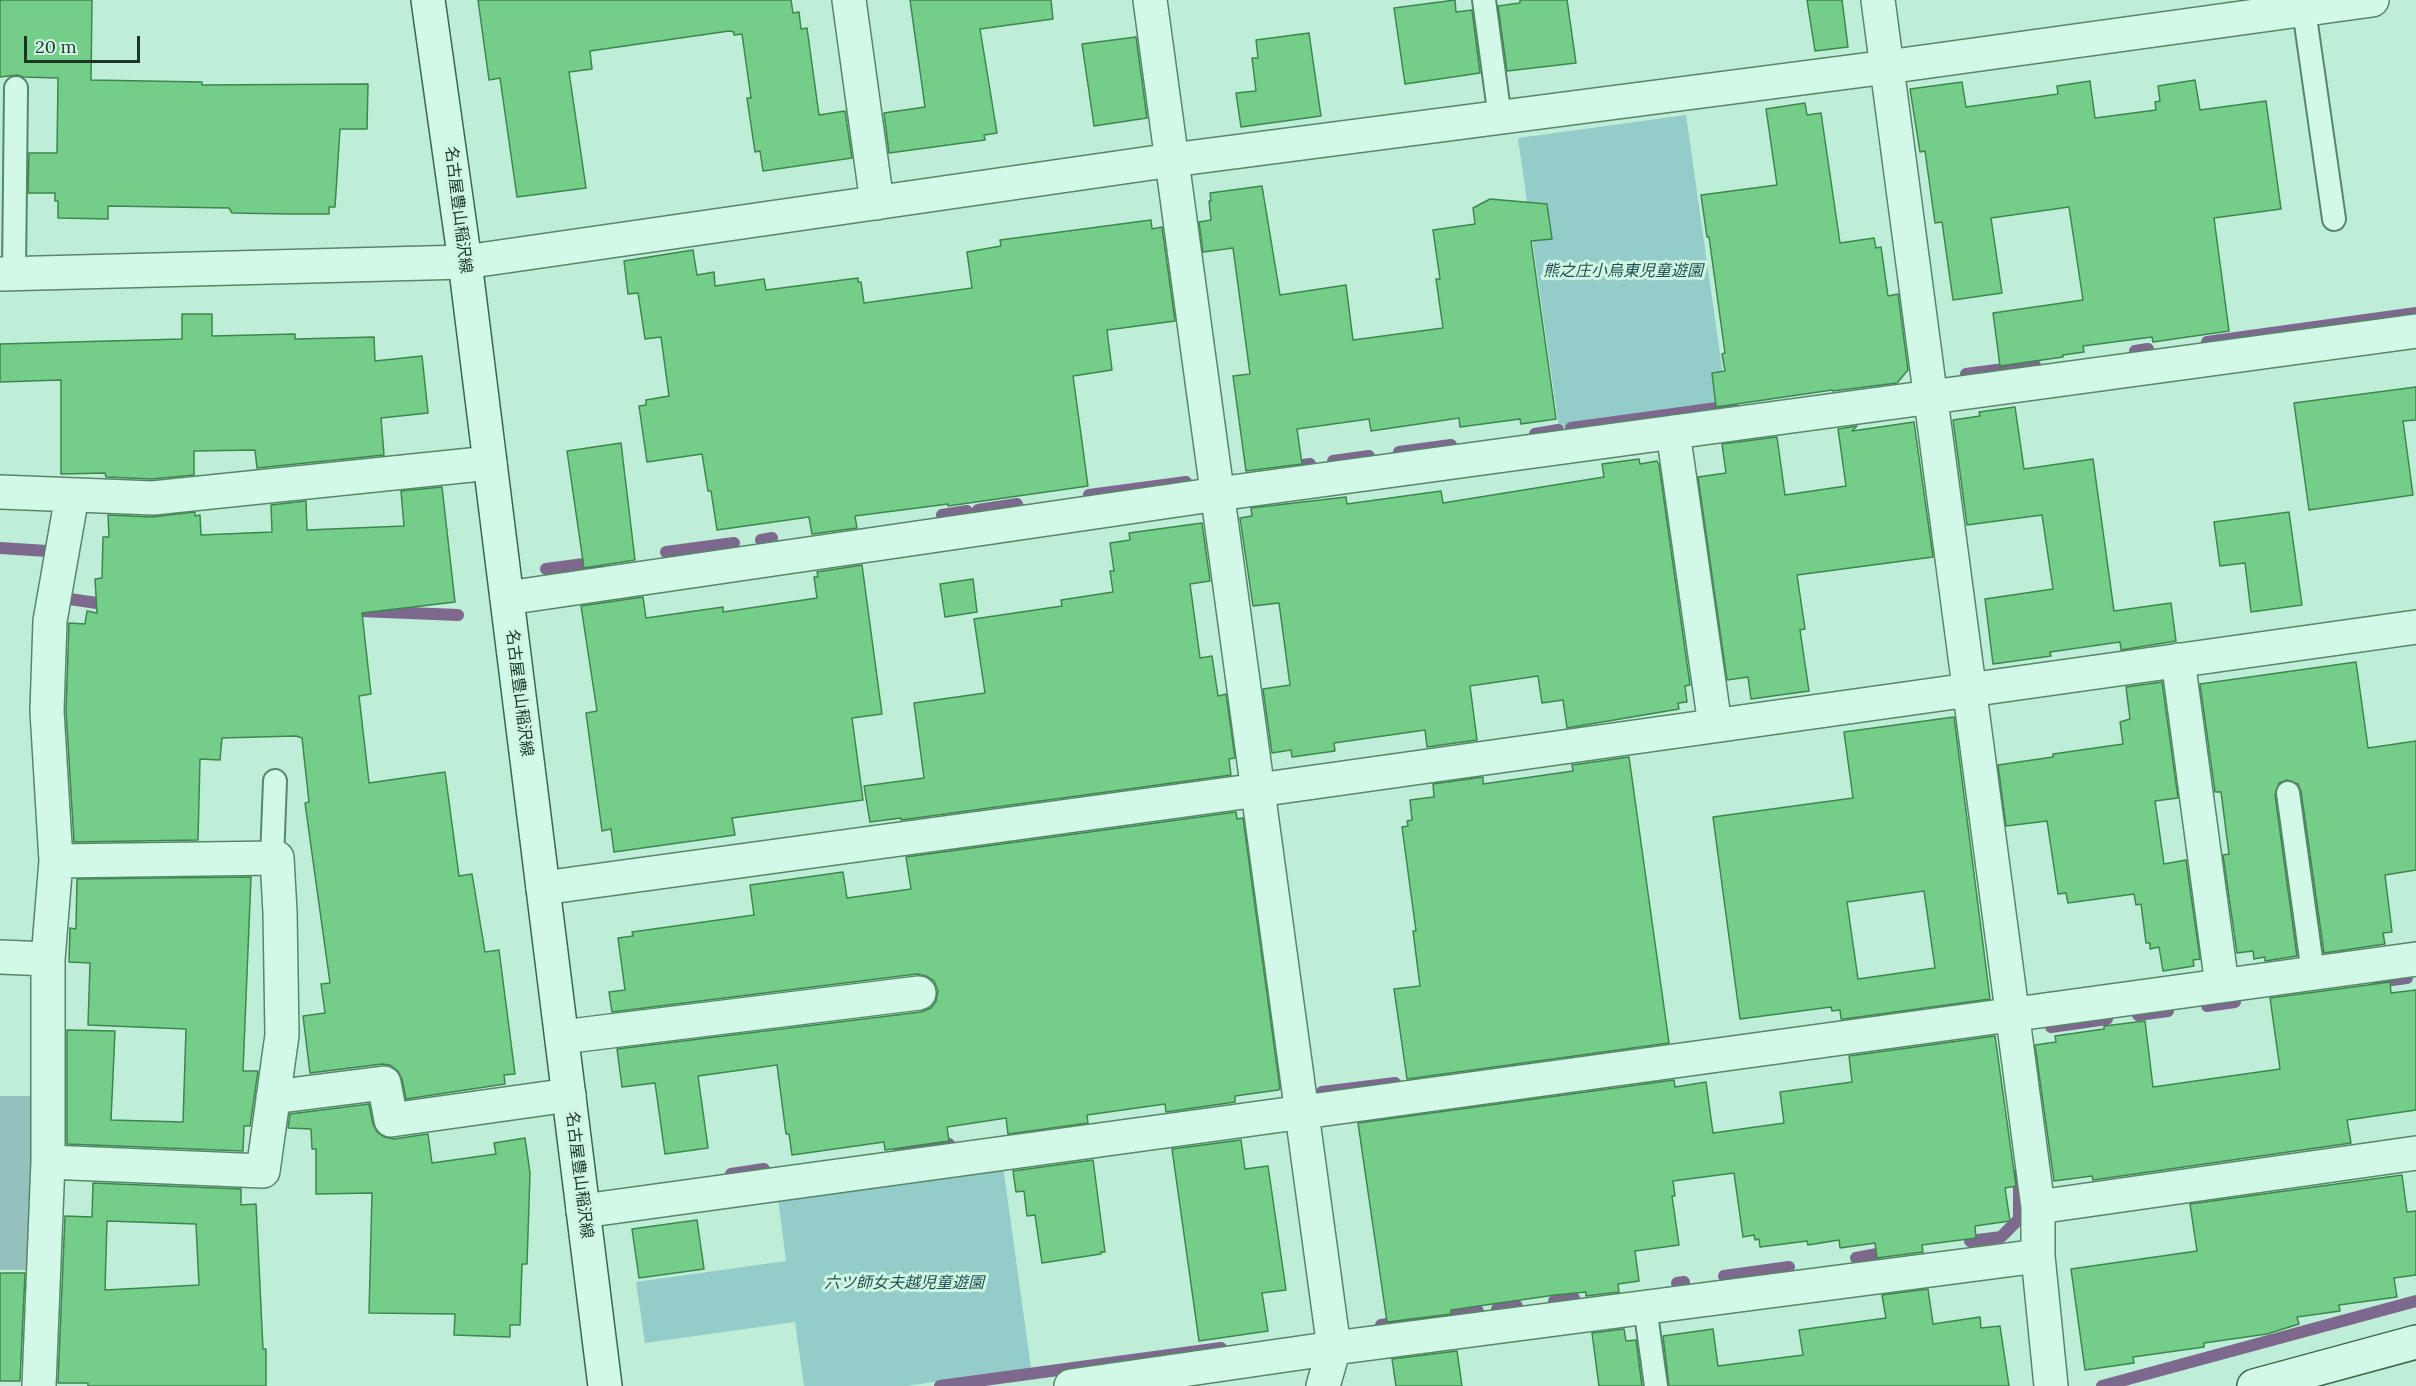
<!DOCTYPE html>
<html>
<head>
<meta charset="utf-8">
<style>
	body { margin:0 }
	#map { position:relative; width:2416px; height:1386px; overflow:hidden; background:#bfeed8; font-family:Lora,serif }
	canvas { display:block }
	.scale { position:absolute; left:24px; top:36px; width:116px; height:27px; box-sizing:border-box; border:3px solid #1c3624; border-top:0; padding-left:8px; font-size:18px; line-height:21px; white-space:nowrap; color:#1c3624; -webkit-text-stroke:4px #cef6e3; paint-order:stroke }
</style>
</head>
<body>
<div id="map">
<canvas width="2416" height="1386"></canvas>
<div class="scale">20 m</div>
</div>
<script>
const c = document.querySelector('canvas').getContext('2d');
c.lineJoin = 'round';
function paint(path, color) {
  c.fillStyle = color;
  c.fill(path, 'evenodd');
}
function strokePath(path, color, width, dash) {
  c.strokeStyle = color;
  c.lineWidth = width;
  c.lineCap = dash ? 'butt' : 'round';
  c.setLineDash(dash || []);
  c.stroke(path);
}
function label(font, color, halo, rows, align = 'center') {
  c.font = font + ' Lora,"Noto Sans JP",serif';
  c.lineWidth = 6;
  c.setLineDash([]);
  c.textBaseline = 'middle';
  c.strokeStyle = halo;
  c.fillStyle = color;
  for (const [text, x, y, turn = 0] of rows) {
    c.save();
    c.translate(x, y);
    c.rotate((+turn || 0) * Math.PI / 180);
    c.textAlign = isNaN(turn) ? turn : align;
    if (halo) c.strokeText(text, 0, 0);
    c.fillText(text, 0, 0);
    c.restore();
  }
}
paint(new Path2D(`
	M1686 115 1727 403 1559 428 1518 138Z
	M1003 1166 1031 1368 906 1386H804L795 1322 645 1343 636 1282 786 1261 778 1198Z`), '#93ccc9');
paint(new Path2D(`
	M0 1096H31L32 1270H0Z`), '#92c1be');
strokePath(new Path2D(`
	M2207 342 2416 313
	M2135 351 2148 349
	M1966 374 2035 365
	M1571 428 1732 406
	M1535 434 1558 430
	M1399 452 1451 445
	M1333 461 1369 456
	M1303 465 1310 464
	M1089 495 1186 482
	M978 510 1017 504
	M942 515 967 511
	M761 540 772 538
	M0 548 47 551
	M666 552 734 543
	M546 569 599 562
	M69 599 111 605
	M360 611 458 615
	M2377 982 2407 978
	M2207 1006 2235 1002
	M2138 1015 2168 1011
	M2051 1027 2107 1019
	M1322 1092 1395 1083
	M900 1151 949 1144
	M731 1174 764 1169
	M1970 1241 2001 1237 2019 1219V1174
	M1856 1258 1877 1254
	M1724 1276 1789 1267
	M1677 1283 1684 1282
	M1554 1301 1574 1298
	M1497 1309 1517 1306
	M1381 1325 1478 1311
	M940 1386 1221 1348
	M2102 1386 2416 1301`), '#7e698e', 12);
const building = new Path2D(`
	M0 0H92L91 80 202 82V85L368 84 367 129H340L335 207H329V214H289L232 213 229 208 108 206V219L58 218V201H55V193H28L29 153H57L58 78 24 77 17 75 0 77Z
	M478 0H791L793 13 799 12 801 29 807 28 819 115 845 111 852 158 763 171 760 151 755 152 747 98H751L742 34 734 35V32L729 31 590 51 592 69 569 72 586 188 517 197 500 78 489 80Z
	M910 0H1051L1053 19 980 29 997 133 984 135 985 140 889 153 884 113 925 107Z
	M1455 0 1456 12 1472 10 1480 73 1405 84 1394 8Z
	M1520 0H1567L1576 63 1507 71 1498 6 1520 3Z
	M1807 0H1842L1848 47 1815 51Z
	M1309 33 1321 116 1241 127 1236 93 1256 91 1252 58H1258L1256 40Z
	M1136 37 1147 118 1094 126 1082 44Z
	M2195 80 2200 110 2266 101 2281 209 2214 218 2229 331 2153 342 2152 337 2083 346 2084 352 2063 355V357L2000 366 1993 313 2083 300 2069 207 1991 218 2002 293 1953 300 1942 222 1935 223 1925 151 1920 152 1910 89 1962 82 1966 107 2058 94 2057 86 2090 81 2095 118 2156 110 2155 102 2160 101 2158 86Z
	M1805 103 1807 115 1821 113 1840 243 1874 238 1876 248 1881 247 1888 296 1898 294 1908 370 1897 383 1833 391 1832 390 1716 407 1712 373 1725 371 1722 354 1725 353 1709 237H1707L1701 195 1777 185 1766 109Z
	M1262 186 1280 295 1346 285 1353 340 1443 328 1436 279H1440L1433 230 1475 224 1473 208 1490 199 1547 204 1552 239 1531 241 1556 419 1521 424 1520 419 1460 427 1459 418 1371 431 1369 419 1297 429 1302 464 1246 471 1233 376 1250 374 1233 248 1203 252 1199 222 1211 220 1209 201H1211L1210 193Z
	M1151 220 1152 229 1162 227 1175 321 1107 330 1112 370 1073 376 1088 486 948 506V504L855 516 857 528 812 534 809 517 717 530 711 491H708L702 454 647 462 639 406 646 405V400L669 396 661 337 645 339 638 293 628 294 624 261 693 250 697 275 714 272 715 286 764 279 766 290 858 278V282H861L864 303 972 288 967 252 1001 246 1000 240Z
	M182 314H212V336L295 334V339L374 337 375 361 422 356 428 413 381 418 384 455 257 468 255 450 194 451V475L152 479 106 477 105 473 61 474V380L0 382V344L182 339Z
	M2416 387V420L2403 421 2413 495 2309 510 2294 403Z
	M2015 407 2024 469 2093 459 2114 611 2171 603 2176 641 2121 650 2120 642 2050 652 2051 656 1993 664 1985 599 2053 589 2042 515 1967 525 1953 420 1980 416 1979 412Z
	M1914 422 1933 557 1797 575 1805 629 1800 630 1809 691 1751 699 1748 677 1727 680 1698 477 1726 473 1722 444 1777 437 1785 495 1846 486 1838 429 1857 426 1852 431Z
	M621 443 635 560 584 568 567 451Z
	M1639 459 1640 464 1657 461 1659 465 1690 685 1685 686 1687 702 1678 703 1679 709 1567 728 1563 700 1542 703 1538 676 1470 686 1477 740 1427 747 1425 730 1334 743 1335 751 1292 757 1291 750 1272 753 1263 689 1290 685 1279 603 1253 606 1240 518 1252 516 1251 508 1346 497 1347 504 1441 491 1443 503 1604 477 1602 464Z
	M442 487 455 602 362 613 371 694 359 696 369 783 445 772 459 876 472 874 485 952 499 950 515 1074 504 1075 505 1084 406 1099 402 1079 398 1071 390 1065 382 1064 310 1073 303 1016 325 1013 321 984 330 983 305 803 309 802 302 738 296 736 222 738 220 760 200 759 198 840 74 842 66 711 69 623 85 624 87 611 97 613 95 579 102 578 103 537H109L108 515 152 517 195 512V516L200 515 201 535 272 532 271 505 306 501 307 530 404 526 401 491Z
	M2289 512 2302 605 2251 612 2245 563 2220 566 2214 522Z
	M1202 523 1210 581 1190 584 1200 658 1212 656 1218 696 1226 694 1235 758 1229 759 1231 775 901 820V818L870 822 864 786 924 778 914 703 985 693 974 619 1062 606 1061 600 1113 592 1110 571H1114L1110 543 1130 540 1129 533Z
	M862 565 882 714 852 718 863 800 732 818 735 835 614 852 611 829 602 831 586 713 597 711 581 606 643 597 646 618 723 607V612L817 598 814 577H818L817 572Z
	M973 579 977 612 945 617 940 584Z
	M2356 662 2368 748 2416 741V870L2385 875 2392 932 2383 933 2385 944 2324 953 2301 791 2298 784 2287 780 2279 783 2275 795 2297 956 2265 961V957L2254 959 2253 951 2237 953 2223 855 2229 854 2221 792H2215L2200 684Z
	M2162 682 2178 798 2155 801 2164 864 2186 860 2200 959 2193 960 2194 966 2163 971 2159 947 2150 949V943H2146L2141 904 2136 905 2134 894 2068 903 2066 893 2058 894 2047 821 2006 826 1998 765 2053 757V754L2123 744 2120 722 2130 719 2126 687Z
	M1954 717 1990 999 1844 1019H1841L1840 1010 1832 1011 1831 1007 1740 1019 1713 817 1853 798 1844 732ZM1924 891 1935 968 1858 979 1847 902Z
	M1629 757 1669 1043 1407 1079 1394 989 1420 986 1413 931H1416L1402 827 1408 826 1407 821 1412 820 1410 800 1434 797 1433 784 1483 777V784L1573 771 1572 765Z
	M1236 812 1237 819 1243 818 1280 1089 1278 1090 1235 1096V1102L1166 1112 1165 1104 1087 1115 1088 1123 1008 1134 1006 1118 947 1127 949 1141 885 1150 884 1142 792 1155 789 1134H786L777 1065 698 1076 708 1148 665 1154 655 1083 622 1087 617 1049 921 1012 931 1008 936 1001 938 991 934 981 926 976 917 974 612 1012 609 992 625 990 618 938 633 936 632 932 754 915 750 885 843 872 847 898 911 889 906 857Z
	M251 877 243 1071H258L250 1126H244L243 1151 67 1144V1030L115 1031 111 1120 183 1122 186 1029 88 1025 90 963 69 962 70 928 76 929 77 879Z
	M2390 982 2391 993 2416 990V1110L2347 1120 2351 1143 2093 1180 2092 1176 2054 1181 2035 1045 2056 1042 2055 1036 2104 1029V1026L2145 1021 2153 1087 2280 1069 2270 998Z
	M1995 1036 2016 1186 2005 1188 2010 1221 1975 1226 1976 1238 1922 1245 1923 1252 1877 1258 1875 1243 1840 1248 1839 1240 1808 1245 1807 1241 1760 1247 1759 1239 1755 1240 1754 1235 1743 1237 1734 1173 1673 1181 1675 1196H1672L1679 1245 1635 1251 1639 1281 1618 1284 1619 1292 1586 1296V1292L1555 1295 1451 1310V1314L1387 1322 1358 1123 1674 1080 1675 1087 1706 1082 1713 1133 1784 1123 1780 1092 1852 1082 1849 1056Z
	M369 1104 373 1124 377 1132 384 1137 394 1139 428 1134 432 1163 496 1154 494 1143 525 1138 530 1173 527 1264H522L520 1325H510V1337L454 1335 455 1314 369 1313 372 1193 316 1194V1149H312L311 1129 288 1128 290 1114Z
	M1241 1140 1245 1169 1268 1166 1286 1290 1262 1293 1268 1331 1199 1341 1172 1149Z
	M1093 1160 1105 1252H1101V1254L1042 1263 1035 1215 1027 1216 1024 1191 1016 1192 1013 1171Z
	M2402 1175 2407 1212 2416 1211V1275L2394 1278 2397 1297 2339 1305 2340 1311 2297 1317 2299 1324 2267 1334 2204 1343V1347L2133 1357 2134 1363 2085 1370 2071 1269 2197 1251 2190 1204Z
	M93 1183 241 1189V1205L256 1204 263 1349H266V1386H88V1383H58L65 1216 92 1217ZM107 1221 196 1224 199 1285 105 1290Z
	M697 1220 704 1269 639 1278 632 1229Z
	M0 1273H25L20 1381H0Z
	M1928 1289 1933 1324 1980 1317 1981 1328 2000 1326 2009 1386H1669L1663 1336 1713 1329 1718 1366 1803 1355 1799 1330 1886 1318 1882 1295Z
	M1624 1329 1626 1341 1636 1340 1642 1386H1599L1592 1333Z
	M1457 1351 1462 1386H1396L1392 1359Z`);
paint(building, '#74ce89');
strokePath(building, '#3c874d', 1.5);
const service = new Path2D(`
	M1484 0 1500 118
	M2304 10 2334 219
	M14 273 16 88
	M2288 793 2313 973
	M272 859 275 781
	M1645 1307 1656 1386`);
const minor = new Path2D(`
	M849 0 877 203
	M1150 0 1334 1348 1323 1386
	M1878 0 2038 1207V1256L2051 1386
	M465 262 1172 160 1887 67 2372 0
	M1673 432 1715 725
	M0 492 153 498 490 463
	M507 598 1218 494 2416 331
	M2178 660 2222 985
	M543 888 1258 790 2416 627
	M0 957 48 959
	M562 1037 919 993
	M273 1097 384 1083 391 1120 569 1095
	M48 1162 263 1171 282 1035 280 912 277 858 56 861
	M2038 1207 2416 1153
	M583 1211 2416 959
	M39 1386 48 1162V959L56 861 47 711 50 621 72 496
	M1071 1386 1334 1348 2038 1256`);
const tertiary = new Path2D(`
	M0 274 465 262`);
const secondary = new Path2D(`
	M428 0 465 262 605 1386
	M2254 1386 2416 1342`);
strokePath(service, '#578768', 26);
strokePath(minor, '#578768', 36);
strokePath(tertiary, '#578768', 36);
strokePath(secondary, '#3a6949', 36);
strokePath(service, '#d2f9e7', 22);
strokePath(minor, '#d2f9e7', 33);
strokePath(tertiary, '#d2f9e7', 33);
strokePath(secondary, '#d2f9e7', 33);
label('16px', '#1c3624', '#cef6e3', [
	["名古屋豊山稲沢線",458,210,83],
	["名古屋豊山稲沢線",519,693,83],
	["名古屋豊山稲沢線",579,1175,83]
]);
label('italic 16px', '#224f53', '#cef6e3', [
	["熊之庄小烏東児童遊園",1623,271],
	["六ツ師女夫越児童遊園",904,1283]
]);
</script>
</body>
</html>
